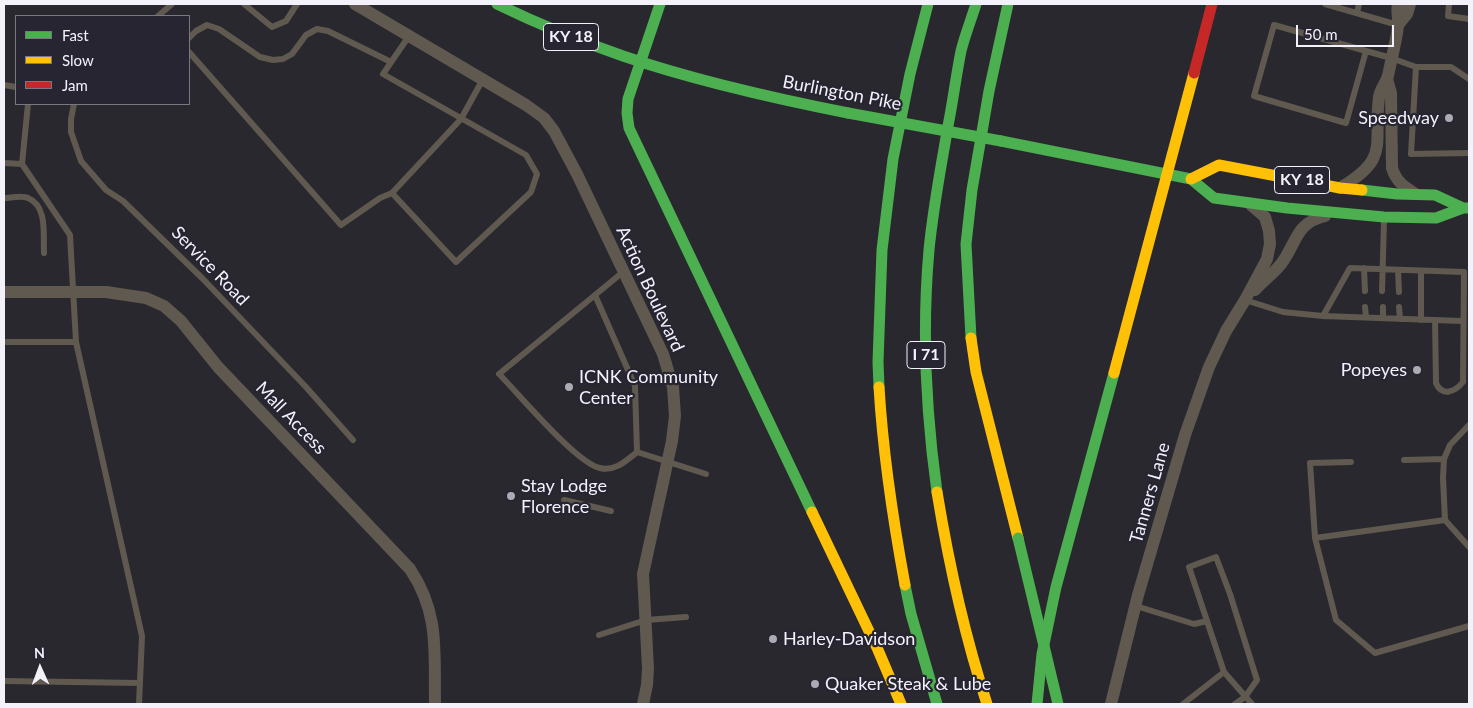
<!DOCTYPE html>
<html>
<head>
<meta charset="utf-8">
<style>
	body { margin:0 }
	#map { position:relative; width:1473px; height:708px; overflow:hidden; background:#29282f; font-family:Lato,sans-serif }
	canvas { display:block }
	.frame { position:absolute; inset:0; border:5px solid #f3f2fb; pointer-events:none }
	.legend { position:absolute; left:15px; top:15px; width:175px; height:90px; box-sizing:border-box; background:#272532; border:1px solid #797782; margin:0; padding:6px 9px; list-style:none; font-size:15px; color:#f3f2fb }
	.legend li { display:flex; align-items:center; gap:10px; height:25px }
	.legend b { width:25px; border:1px solid #797782 }
	.north { position:absolute; left:15px; top:643px; width:50px; height:50px; -webkit-text-stroke:4px #272532; paint-order:stroke; rotate:358deg; font-size:14px; font-weight:700; line-height:20px; text-align:center; color:#f3f2fb }
	.north::after { content:''; display:block; margin:auto; width:18px; height:22px; background:#f3f2fb; clip-path:polygon(50% 0,100% 100%,50% 72%,0 100%) }
	.scale { position:absolute; left:1296px; top:25px; width:98px; height:22px; box-sizing:border-box; border:2px solid #f3f2fb; border-top:0; padding-left:6px; font-size:15px; line-height:18px; white-space:nowrap; color:#f3f2fb; -webkit-text-stroke:4px #272532; paint-order:stroke }
</style>
</head>
<body>
<div id="map">
<canvas width="1473" height="708"></canvas>
<div class="frame"></div>
<ul class="legend">
<li><b style="height:6px;background:#4caf50"></b>Fast</li>
<li><b style="height:6px;background:#ffc107"></b>Slow</li>
<li><b style="height:6px;background:#c62828"></b>Jam</li>
</ul>
<div class="north">N</div>
<div class="scale">50 m</div>
</div>
<script>
const c = document.querySelector('canvas').getContext('2d');
c.lineJoin = 'round';
function strokePath(path, color, width, dash) {
  c.strokeStyle = color;
  c.lineWidth = width;
  c.lineCap = dash ? 'butt' : 'round';
  c.setLineDash(dash || []);
  c.stroke(path);
}
function label(font, color, halo, rows, align = 'center') {
  c.font = font + ' Lato,sans-serif';
  c.lineWidth = 4.5;
  c.setLineDash([]);
  c.textBaseline = 'middle';
  c.strokeStyle = halo;
  c.fillStyle = color;
  for (const [text, x, y, turn = 0] of rows) {
    c.save();
    c.translate(x, y);
    c.rotate((+turn || 0) * Math.PI / 180);
    c.textAlign = isNaN(turn) ? turn : align;
    if (halo) c.strokeText(text, 0, 0);
    c.fillText(text, 0, 0);
    c.restore();
  }
}
strokePath(new Path2D(`
	M244 4 272 27 286 21 297 4
	M1325 4 1398 25
	M1449 4 1448 16 1469 19
	M1357 13 1359 4
	M158 16 172 4
	M189 38 196 31 207 25 219 29 260 57 273 60 283 59 292 54 306 35 317 29 328 31 391 62
	M1366 51 1346 123 1254 96 1274 25 1391 58 1416 67 1411 154 1469 153
	M189 52 341 225 380 198 392 193 456 262 531 192 537 174 526 155 383 74 409 36
	M1416 67H1451L1469 79
	M4 85 16 87
	M74 104 71 119V132L81 161 106 190 123 201 203 279 305 386 353 440
	M4 163 22 164 70 235 76 342 142 636 139 704
	M22 164 28 104
	M392 193 461 119 483 79
	M4 198C10 198 22 195 28 198 48 206 43 236 44 253
	M1364 268 1365 291
	M1398 270 1399 292
	M623 272 499 374C519 394 576 463 600 468 615 472 627 460 637 452L706 474
	M1382 291 1384 221
	M595 295 635 386 637 452
	M1245 300 1283 312 1323 316 1462 321
	M1365 307 1366 317
	M1383 307V318
	M1399 307 1400 319
	M1323 316 1350 268 1464 272 1463 382C1455 392 1442 397 1436 383L1435 320
	M1421 320V271
	M4 342H76
	M1469 425 1450 445 1444 459 1443 478 1445 520 1469 547
	M1404 460 1444 459
	M564 500 611 511
	M1445 520 1315 538 1336 620 1375 653 1469 626
	M1315 538 1310 463 1351 462
	M1136 606 1194 624 1207 621 1189 567 1216 557 1230 594 1257 680 1245 697 1235 704
	M1207 621 1224 672 1252 704
	M599 635 646 620 686 617
	M4 681 140 683
	M1183 704 1224 672`), '#60594f', 6);
strokePath(new Path2D(`
	M355 4 526 105 544 118 554 131 577 174 663 354 673 387 675 416 672 441 643 574 648 668 647 685 643 704
	M1398 25 1407 14 1410 4
	M1387 79 1391 93 1392 168C1396 181 1403 186 1414 193
	M1340 188C1391 158 1373 145 1379 97 1380 89 1386 83 1388 76 1391 60 1396 43 1398 26 1399 18 1396 12 1398 4
	M1255 290C1263 281 1274 273 1281 264 1297 243 1295 223 1325 216
	M4 292H106L146 298 164 306 181 321 218 367 410 569C440 614 434 652 435 704
	M1111 704 1138 595 1185 435 1209 367 1226 331 1245 300 1267 259 1270 244 1269 231 1265 217 1251 205`), '#60594f', 12);
strokePath(new Path2D(`
	M497 4C538 24 580 41 623 56 696 81 772 98 848 113
	M660 4 628 99 627 113 629 128 812 512
	M1001 141 1191 179 1214 198 1287 208 1384 217 1436 218 1463 208
	M1362 190 1397 194 1435 195 1463 208H1469
	M971 338 966 244 972 190 989 91 1008 4
	M879 387 878 362 882 250 893 159 910 74 928 4
	M937 492C926 413 922 329 929 250 933 208 941 167 948 126 953 101 956 76 961 51 965 35 971 20 976 4
	M905 585 911 614 937 704
	M1037 704 1042 654 1056 587 1114 373`), '#4caf50', 11);
strokePath(new Path2D(`
	M1191 179 1219 165 1340 188 1362 190
	M971 338 976 372 1018 538
	M1114 373 1194 73
	M879 387C883 454 893 520 905 585
	M937 492C949 565 964 634 987 704
	M812 512 878 650 901 704`), '#ffc107', 11);
strokePath(new Path2D(`
	M1194 73 1212 4`), '#c62828', 11);
strokePath(new Path2D(`
	M848 113 1001 141
	M1018 538 1058 704`), '#4caf50', 11);
for (const [x, y, r, color] of [
	[1449,118,5,"#acabb4"],
	[1417,370,5,"#acabb4"],
	[569,387,5,"#acabb4"],
	[511,496,5,"#acabb4"],
	[773,639,5,"#acabb4"],
	[815,684,5,"#acabb4"]
]) {
  const dot = new Path2D();
  dot.arc(x, y, r, 0, 2 * Math.PI);
  c.fillStyle = color;
  c.fill(dot);
  strokePath(dot, '#272532', 2);
}
for (const [x, y, w] of [
	[571,37,55],
	[1302,180,55],
	[926,355,38]
]) {
  const box = new Path2D();
  box.roundRect(x - w / 2, y - 13.5, w, 27, 4);
  c.fillStyle = '#272532';
  c.fill(box);
  strokePath(box, '#f3f2fb', 1);
}
label('bold 16px', '#f3f2fb', null, [
	["KY 18",571,37],
	["KY 18",1302,180],
	["I 71",926,355]
]);
label('18px', '#f3f2fb', '#272532', [
	["Burlington Pike",842,93,11],
	["Service Road",210,266,46],
	["Action Boulevard",650,289,65],
	["Mall Access",291,418,46],
	["Tanners Lane",1150,493,-74]
]);
label('18px', '#f3f2fb', '#272532', [
	["Speedway",1439,118,"right"],
	["Popeyes",1407,370,"right"],
	["ICNK Community",579,377],
	["Center",579,398],
	["Stay Lodge",521,486],
	["Florence",521,507],
	["Harley-Davidson",783,639],
	["Quaker Steak & Lube",825,684]
], 'left');
</script>
</body>
</html>
